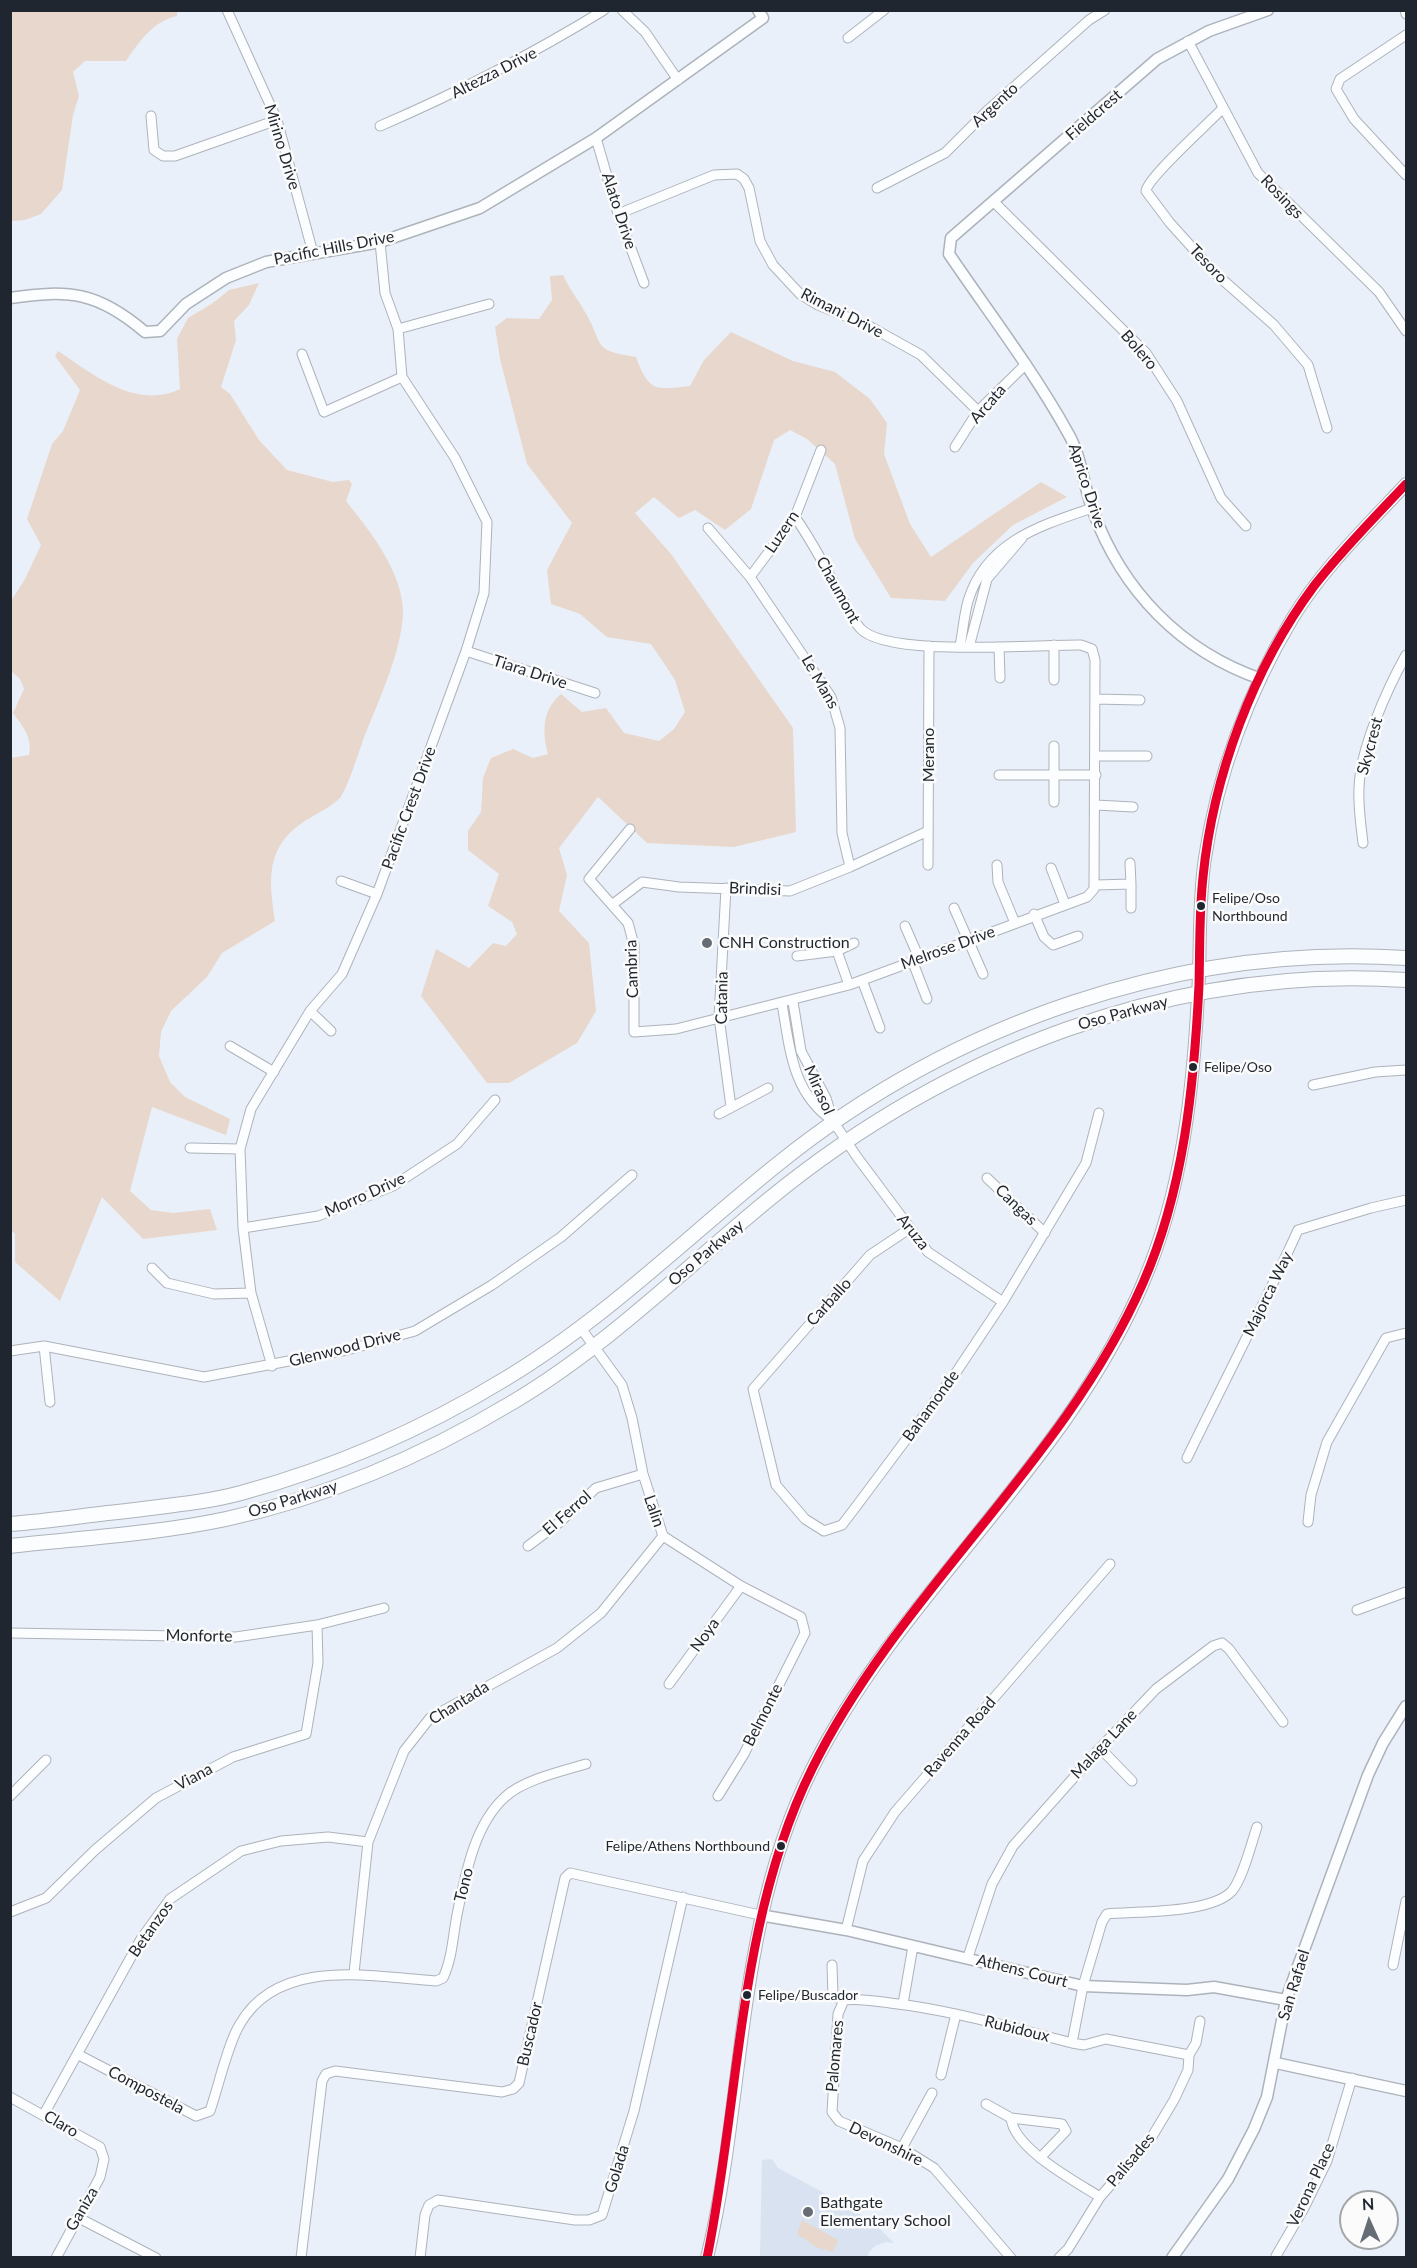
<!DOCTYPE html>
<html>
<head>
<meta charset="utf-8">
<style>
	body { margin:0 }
	#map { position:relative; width:1417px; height:2268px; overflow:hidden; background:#eaf0f9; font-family:Lato,sans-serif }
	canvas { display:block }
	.frame { position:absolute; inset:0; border:12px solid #1f262f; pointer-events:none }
	.north { position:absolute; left:1339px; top:2190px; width:60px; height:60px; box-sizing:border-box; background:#fbfbfb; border:2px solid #a3a6a9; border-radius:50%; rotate:357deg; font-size:16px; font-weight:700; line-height:24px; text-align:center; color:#1f262f }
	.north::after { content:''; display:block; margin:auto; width:21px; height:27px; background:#666d76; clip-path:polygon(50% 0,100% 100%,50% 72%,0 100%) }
</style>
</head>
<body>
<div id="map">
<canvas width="1417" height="2268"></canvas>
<div class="frame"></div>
<div class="north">N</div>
</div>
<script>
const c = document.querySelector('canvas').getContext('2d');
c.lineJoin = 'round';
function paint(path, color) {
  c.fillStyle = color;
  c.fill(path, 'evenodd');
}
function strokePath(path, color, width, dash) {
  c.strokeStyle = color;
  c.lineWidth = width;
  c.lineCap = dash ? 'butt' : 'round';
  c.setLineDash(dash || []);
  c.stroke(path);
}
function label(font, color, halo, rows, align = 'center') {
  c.font = font + ' Lato,sans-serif';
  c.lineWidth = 5;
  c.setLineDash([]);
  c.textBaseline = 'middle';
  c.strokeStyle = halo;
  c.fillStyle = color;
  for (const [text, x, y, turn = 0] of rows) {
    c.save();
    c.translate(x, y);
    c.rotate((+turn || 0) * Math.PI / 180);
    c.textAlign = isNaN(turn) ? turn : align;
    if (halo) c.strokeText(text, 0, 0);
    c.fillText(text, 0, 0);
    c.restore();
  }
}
paint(new Path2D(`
	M772 2159 778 2168 846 2205 877 2226 894 2243 886 2242 875 2246 869 2252 868 2257 760 2258 762 2160Z`), '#d8e2f1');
paint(new Path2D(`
	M11 10 177 11V16C153 21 139 42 126 61H85L73 72 79 96 73 115 62 190 41 214 25 220 11 221Z
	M563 275C569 289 578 299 585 312 605 346 591 350 636 357 649 392 655 390 690 386L704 360 731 332 793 361 835 372 870 399 887 423 884 454 910 524 931 557 1041 482 1067 497 1013 525 973 563 945 601 891 598 855 539 835 464 807 439 790 430 774 440 751 509 725 530 695 510 679 518 654 497 635 513 671 554 793 728 796 832 734 847 647 843 598 797 559 848 567 875 559 911 589 943 596 1011 577 1043 509 1083H487L421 996 436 949 469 968 493 943 506 946 517 934 512 922 488 906 499 874 468 850V831L481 812 483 778 491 758 513 749 533 758 548 754C542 732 542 710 561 694L582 712 606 708 624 733 659 741 674 729 685 712 675 680 651 644 607 637 580 614 551 604 547 570 572 523 527 464 500 359 495 327 507 318 539 319 552 300 550 276Z
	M259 283 249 305 234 321 236 340 221 387 230 394 259 440 287 470 333 482 349 480 352 484 346 501C370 531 403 572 403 613 402 650 379 700 365 735 360 748 347 790 340 798 330 808 313 815 302 823 265 848 269 882 275 921L222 953 207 977 171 1011 161 1032 159 1056 170 1082 185 1097 230 1119 226 1135 152 1107 130 1191 151 1210 173 1213 210 1209 217 1230 143 1239 102 1197 60 1301 15 1262V1234L10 1229V758L29 755C33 739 23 726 13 713L24 689 20 679 11 671V601L25 579 41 545 27 519 52 444 63 431 80 390 55 356 58 351C94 375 136 410 180 389L177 339 188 318 213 303 229 290Z
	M802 2220 838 2240 833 2252 816 2247 797 2234Z`), '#e8d7cc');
const minor = new Path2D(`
	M227 10 277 120 313 253
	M622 10 645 32 678 80
	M1405 10 1406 14
	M1406 35 1340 79 1336 89 1354 119 1406 175
	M848 38 884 10
	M1188 41 1258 173 1379 292 1406 331
	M1222 109C1209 123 1147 178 1146 191L1170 223 1216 274 1274 325 1308 365 1327 428
	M151 116 154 150 163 156H175L277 120
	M380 126C459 92 531 55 604 10
	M596 138 618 214 644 283
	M877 188 945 153 989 109 1089 20 1105 10
	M994 202 1146 353 1177 401 1221 498 1246 526
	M618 214 714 175 737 174 744 179 749 188 760 241 773 265 800 294 818 305 869 326 921 355 978 411
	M398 329 489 304
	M302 354 324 412 402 377
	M955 447 978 411 1026 364
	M708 528 750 577 831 697 840 728 842 833 850 867
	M750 577 795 517 821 450
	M1054 645V680
	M960 646C963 631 964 615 968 601 986 542 1039 526 1092 508
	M969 647 987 579 1022 538
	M999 647 1000 678
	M466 651 595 693
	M1095 699 1140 700
	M1054 746V802
	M1096 756H1147
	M999 775H1096
	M1096 805 1133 807
	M630 829 589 879 628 923 634 945V1032L676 1029 849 985 1087 897 1094 889 1095 660 1092 649 1081 645C1038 644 885 658 860 628 850 617 844 602 837 589 824 564 811 540 795 517
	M1363 843C1361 826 1358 806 1359 788 1360 749 1387 689 1406 655
	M928 865 929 646
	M997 865 998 882 1015 923
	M1051 868 1065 904
	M341 881 377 894
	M1131 884V908
	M1096 885 1131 884 1130 863
	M726 888 719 1017 731 1107
	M613 904 642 882 679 887 790 891 850 867 928 831
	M954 908 983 974
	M1034 914 1044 937 1053 945 1078 936
	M905 926 919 958
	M837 951 854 943
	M797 956 837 951 849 985
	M912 960 927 999
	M862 980 880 1028
	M793 1002 801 1051 826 1098 833 1121 857 1157 928 1252 1003 1302
	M782 1004C790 1049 792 1093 833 1121
	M310 1011 331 1031
	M230 1046 274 1072
	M1313 1085 1375 1072 1406 1070
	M719 1114 768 1088
	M190 1148 240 1149
	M987 1178 1045 1233
	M243 1228 318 1216 393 1186 457 1144 495 1100
	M909 1229 870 1255 753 1389 776 1485 805 1519 824 1531 842 1525 858 1504 955 1374 1003 1302 1086 1163 1099 1113
	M152 1268 167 1283 214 1294 251 1293
	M580 1327 622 1385 632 1418 643 1474 663 1536 741 1586 801 1617 805 1633 744 1754 718 1796
	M44 1346 50 1402
	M10 1351 44 1346 204 1377 347 1350 415 1331 492 1285 561 1237 632 1175
	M272 1366 251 1293 243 1228 240 1149 251 1109 310 1011 342 974 377 894 466 651 484 593 487 522 455 458 402 377 398 329 385 293 380 242
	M1187 1458C1224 1382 1263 1307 1298 1230L1371 1208 1406 1200
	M1308 1522 1311 1495 1327 1442 1386 1338 1406 1333
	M528 1546 560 1522 596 1488 643 1474
	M1357 1610 1406 1592
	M10 1633 236 1637 317 1625 384 1608
	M669 1684 741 1586
	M1100 1748 1132 1781
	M10 1796 46 1760
	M10 1912 46 1898 95 1850 156 1798 233 1757 306 1734 318 1663 317 1625
	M846 1930 863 1861 895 1812 1110 1564
	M968 1957 992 1884 1013 1846 1100 1748 1156 1689 1213 1646 1222 1643 1229 1649 1283 1722
	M832 1965 833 1996 844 2000
	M1393 1965 1406 1901
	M354 1973 368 1842 404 1751 430 1718 557 1648 601 1613 663 1536
	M844 2000C859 1998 875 2001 890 2003 952 2010 1012 2028 1072 2043L1084 2045 1106 2039 1189 2055
	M844 2000 838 2014 832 2112 839 2121 902 2148 934 2168 1011 2258
	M903 2004 913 1946
	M1072 2043 1083 1986 1102 1922 1107 1914C1137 1911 1211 1914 1232 1891 1243 1878 1251 1844 1257 1827
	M77 2054 196 2116 210 2111C218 2088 228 2043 240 2024 279 1956 373 1977 436 1981L443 1978C453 1957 453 1932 458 1910 466 1872 475 1824 505 1797 523 1780 562 1771 586 1764
	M1189 2055 1196 2043 1200 2021
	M941 2075 956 2014
	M10 2097 100 2147 104 2159 100 2177 56 2258
	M986 2104 1011 2118 1062 2124 1066 2131 1040 2158
	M44 2114 141 1939 170 1899 241 1851 281 1841 328 1837 368 1842
	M1011 2118C1014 2149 1075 2181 1100 2197
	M902 2148 932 2093
	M77 2217 156 2258
	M1276 2256 1304 2208 1327 2161 1352 2078
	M301 2258 322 2081 326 2074 335 2071 502 2092 513 2089 519 2083 565 1878 570 1873 760 1915
	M420 2258 425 2215 429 2205 438 2200 575 2220H589L602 2215 634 2111 683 1897
	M1059 2258 1068 2249 1100 2197 1150 2140 1174 2100 1188 2070 1189 2055`);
const tertiary = new Path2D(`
	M10 298C70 289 98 292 145 332L160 331 186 304 226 278 266 262 380 242 480 208 596 138 763 18 758 10
	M1261 679C1180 651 1122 590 1093 511 1083 485 1082 457 1068 433 1033 370 989 313 949 254L951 238 1157 59 1209 31 1268 10
	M760 1915 846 1930 1083 1986 1187 1990 1214 1987 1286 2000
	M1276 2063 1406 2091
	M1172 2258 1228 2179 1254 2129 1267 2097 1286 2000 1297 1969 1368 1775 1383 1743 1406 1706`);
const secondary = new Path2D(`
	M707 2258C746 2095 735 1923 812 1769 900 1593 1066 1466 1143 1283 1182 1192 1193 1093 1198 995 1201 949 1198 903 1205 858 1217 775 1249 691 1292 619 1322 569 1367 526 1406 484`);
const primary = new Path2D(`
	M10 1524C49 1521 88 1515 126 1511 164 1506 204 1503 241 1493 333 1468 423 1429 505 1379 605 1319 688 1236 779 1163 953 1023 1182 943 1406 958
	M10 1546C82 1538 155 1534 226 1519 327 1497 425 1455 513 1402 607 1346 684 1269 768 1200 946 1054 1174 964 1406 980`);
strokePath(minor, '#adb3bb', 11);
strokePath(tertiary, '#adb3bb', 13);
strokePath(secondary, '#adb3bb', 14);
strokePath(primary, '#adb3bb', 16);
strokePath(minor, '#fcfdfe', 9);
strokePath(tertiary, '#fcfdfe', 10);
strokePath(secondary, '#fcfdfe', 12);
strokePath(primary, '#fcfdfe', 14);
strokePath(new Path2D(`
	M707 2258C740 2097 738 1918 812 1769 899 1592 1063 1465 1143 1283 1184 1190 1194 1086 1199 985 1200 949 1199 913 1203 877 1213 776 1253 668 1314 586 1342 550 1375 517 1406 484`), '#e4002b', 9);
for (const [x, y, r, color] of [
	[1201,906,5,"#1f262f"],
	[707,943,6,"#666d76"],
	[1193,1067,5,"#1f262f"],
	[781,1846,5,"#1f262f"],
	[747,1995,5,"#1f262f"],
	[808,2212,6,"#666d76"]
]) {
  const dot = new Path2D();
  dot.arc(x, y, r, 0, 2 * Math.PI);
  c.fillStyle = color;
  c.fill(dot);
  strokePath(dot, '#fbfbfb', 2);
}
label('14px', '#1f262f', '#fbfbfb', [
	["Felipe/Oso",1212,898],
	["Northbound",1212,916],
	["Felipe/Oso",1204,1067],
	["Felipe/Athens Northbound",770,1846,"right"],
	["Felipe/Buscador",758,1995]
], 'left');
label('16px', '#1f262f', '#fbfbfb', [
	["Altezza Drive",494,73,-27],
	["Argento",995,105,-43],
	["Fieldcrest",1094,115,-41],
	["Mirino Drive",282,147,73],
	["Rosings",1282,197,46],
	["Alato Drive",619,211,72],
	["Pacific Hills Drive",334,248,-11],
	["Tesoro",1208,264,46],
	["Rimani Drive",842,313,27],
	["Bolero",1139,350,49],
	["Arcata",988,404,-49],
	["Aprico Drive",1087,486,72],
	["Luzern",782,532,-56],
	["Chaumont",838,590,61],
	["Tiara Drive",530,672,18],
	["Le Mans",820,682,60],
	["Skycrest",1370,746,-75],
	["Merano",929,755,-90],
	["Pacific Crest Drive",409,808,-70],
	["Brindisi",755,889,2],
	["Melrose Drive",948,948,-20],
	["Cambria",632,969,-92],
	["Catania",722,998,-89],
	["Oso Parkway",1123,1013,-15],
	["Mirasol",819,1090,66],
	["Morro Drive",365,1195,-24],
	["Cangas",1016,1205,44],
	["Aruza",913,1232,51],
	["Oso Parkway",706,1253,-40],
	["Majorca Way",1268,1294,-64],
	["Carballo",829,1302,-48],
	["Glenwood Drive",345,1348,-14],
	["Bahamonde",931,1406,-54],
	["Oso Parkway",293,1499,-17],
	["Lalin",654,1511,71],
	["El Ferrol",567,1513,-41],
	["Noya",705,1635,-54],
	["Monforte",199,1636,1],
	["Chantada",459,1703,-32],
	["Belmonte",763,1715,-63],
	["Ravenna Road",960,1737,-49],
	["Malaga Lane",1104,1744,-47],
	["Viana",194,1777,-28],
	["Tono",464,1885,-76],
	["Betanzos",151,1929,-55],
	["Athens Court",1022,1971,14],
	["San Rafael",1294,1985,-73],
	["Rubidoux",1017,2029,14],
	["Buscador",530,2034,-77],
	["Palomares",835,2056,-85],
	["Compostela",146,2090,28],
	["Claro",61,2124,30],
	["Devonshire",886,2144,26],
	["Palisades",1131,2160,-50],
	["Golada",617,2169,-73],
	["Verona Place",1311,2185,-65],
	["Ganiza",82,2209,-60]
]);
label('16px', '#1f262f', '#fbfbfb', [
	["CNH Construction",719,943],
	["Bathgate",820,2203],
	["Elementary School",820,2221]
], 'left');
</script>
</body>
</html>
